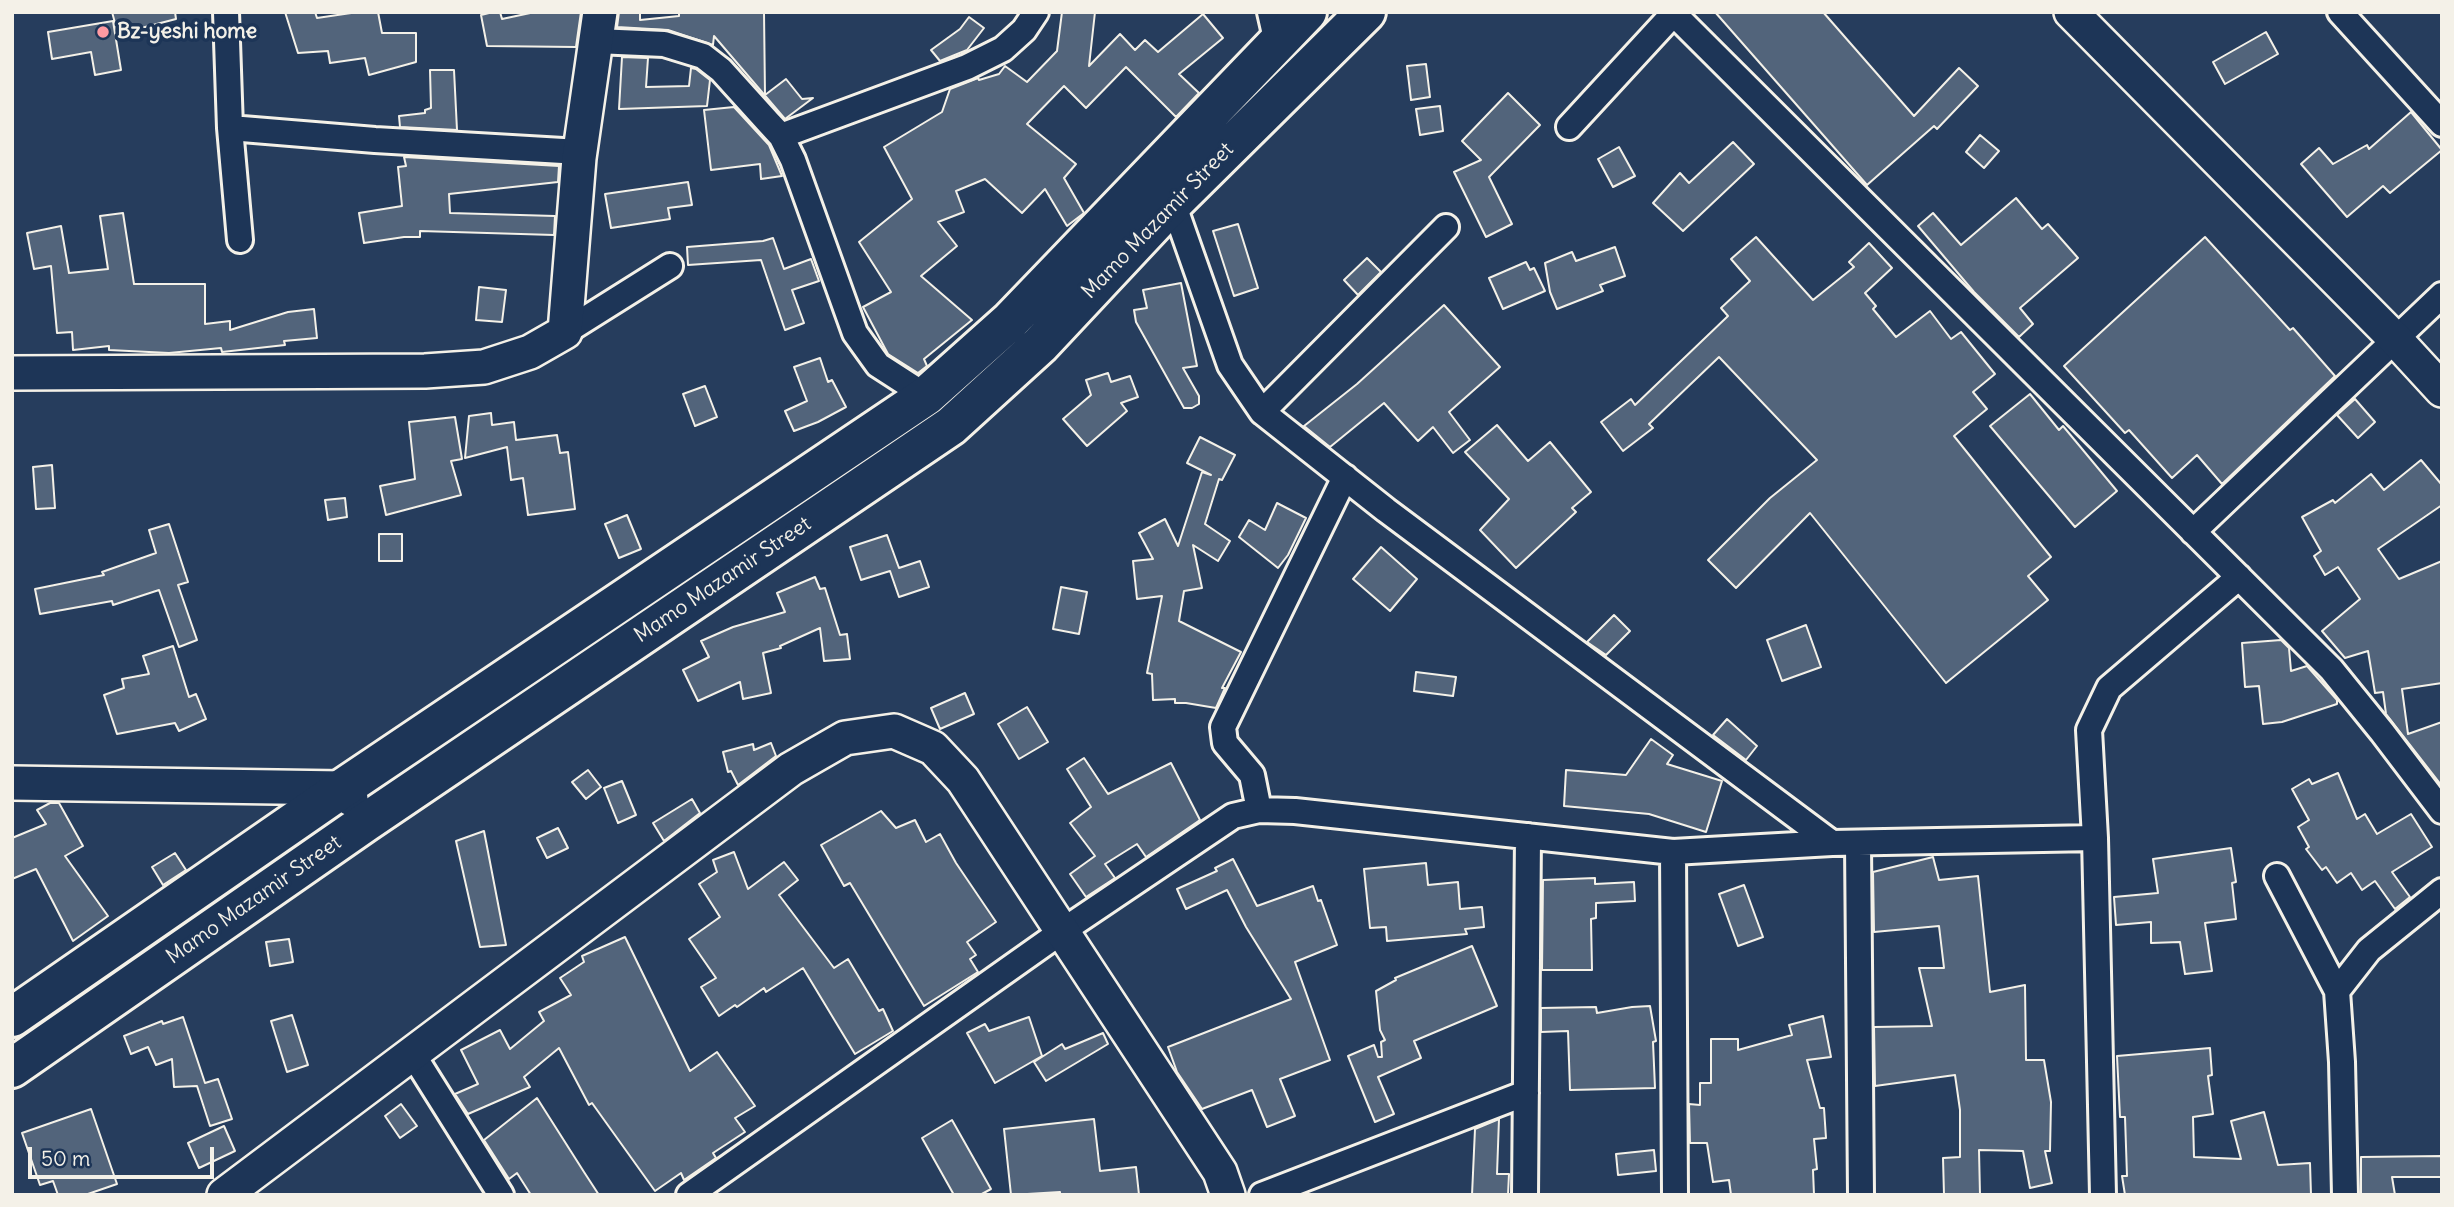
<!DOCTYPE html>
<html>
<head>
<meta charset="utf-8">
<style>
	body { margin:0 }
	#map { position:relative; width:2454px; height:1207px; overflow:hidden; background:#263d5d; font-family:Delius,sans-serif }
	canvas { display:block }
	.frame { position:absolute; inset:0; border:14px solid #f4f1e8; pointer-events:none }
	.scale { position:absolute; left:28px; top:1147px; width:186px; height:32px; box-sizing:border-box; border:4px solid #f4f1e8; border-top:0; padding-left:9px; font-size:21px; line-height:24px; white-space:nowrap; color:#f4f1e8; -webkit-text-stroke:5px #1d3557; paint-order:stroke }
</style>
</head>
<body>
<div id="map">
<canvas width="2454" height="1207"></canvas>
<div class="frame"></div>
<div class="scale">50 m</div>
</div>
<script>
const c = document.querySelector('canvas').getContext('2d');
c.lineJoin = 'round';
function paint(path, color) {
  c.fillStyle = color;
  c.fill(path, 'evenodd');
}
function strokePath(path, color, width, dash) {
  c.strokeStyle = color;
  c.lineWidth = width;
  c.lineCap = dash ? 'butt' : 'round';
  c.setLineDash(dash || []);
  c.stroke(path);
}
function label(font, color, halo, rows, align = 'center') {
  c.font = font + ' Delius,sans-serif';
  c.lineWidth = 7;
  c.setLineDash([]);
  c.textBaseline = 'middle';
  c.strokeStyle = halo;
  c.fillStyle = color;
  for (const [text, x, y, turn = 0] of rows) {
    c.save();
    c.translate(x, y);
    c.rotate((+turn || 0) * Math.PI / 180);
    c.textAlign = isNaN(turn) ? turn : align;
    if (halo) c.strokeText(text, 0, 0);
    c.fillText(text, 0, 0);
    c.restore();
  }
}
const building = new Path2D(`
	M112 12H175L176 19 118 34Z
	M285 12H315L317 18 358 12H378L382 33H416V62L369 75 365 58 330 63 328 51 298 53Z
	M493 12H500L502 19 535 12H581L576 47 487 46 481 15Z
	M619 12H640V20L679 16V12H764L765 95 786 79 802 99 813 98 785 119 714 36 713 45 668 30 617 27Z
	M1062 12H1095L1089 66 1120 34 1135 50 1145 40 1158 52 1203 14 1223 38 1179 74 1199 93 1176 117 1126 67 1086 108 1064 86 1027 124 1076 164 1064 178 1084 213 1067 226 1045 189 1022 213 985 179 956 191 964 212 938 222 957 246 921 276 972 320 924 359 927 366 918 373 888 354 863 307 891 292 859 242 912 199 884 147 942 112 950 89 978 78 979 80 999 74 1005 66 1027 82 1057 51Z
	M1715 12H1823L1914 116 1959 68 1978 86 1937 129 1934 126 1867 185Z
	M969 17 984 28 967 50 940 61 931 50 960 29Z
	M113 21 121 70 95 75 91 52 52 59 48 32Z
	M2266 32 2278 54 2225 84 2213 62Z
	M622 57 648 58 646 87 689 86 691 68 696 69 710 80 707 106 619 109Z
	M1426 64 1430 97 1411 100 1407 66Z
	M430 70H454L457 130 400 127 399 116 425 113V110L431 108Z
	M1508 93 1540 125 1489 177 1512 224 1486 237 1454 172 1481 160 1462 141Z
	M1440 106 1443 131 1420 135 1416 109Z
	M734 107 769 145 782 176 761 179 760 164 711 170 704 110Z
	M2411 112 2442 150 2390 193 2383 186 2347 217 2301 164 2319 148 2333 164 2367 145 2369 149Z
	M1980 135 1999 151 1984 168 1966 152Z
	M1733 142 1754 164 1683 231 1653 203 1680 173 1689 183Z
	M1619 147 1635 176 1613 187 1598 159Z
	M404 157 559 166 558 182 449 194 450 213 555 216 554 235 420 231V237H404L364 243 359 213 402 206 398 167 406 166Z
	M688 182 692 205 668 208 670 219 611 228 605 194Z
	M2016 198 2042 229 2048 224 2078 258 2020 308 2033 324 2019 337 1974 292 1918 226 1933 213 1961 245Z
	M123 213 134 284H205V324L230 321V330L288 312 314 309 317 338 284 341 285 345 222 352 221 348 169 353 109 350V346L73 350 72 332 57 333 51 266 34 269 27 233 61 226 69 273 108 269 100 216Z
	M1238 224 1258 288 1234 296 1213 231Z
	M1756 237 1813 300 1854 267 1849 262 1869 243 1892 268 1865 293 1876 306 1873 309 1896 337 1930 311 1951 339 1961 332 1995 374 1973 392 1987 409 1954 436 2051 557 2028 576 2048 600 1946 683 1810 513 1736 588 1708 560 1770 498 1817 460 1719 357 1649 424 1653 428 1623 451 1601 422 1631 399 1635 405 1728 316 1721 308 1750 281 1731 259Z
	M2205 237 2290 330 2293 328 2335 376 2222 484 2197 455 2172 478 2129 430 2125 433 2064 366Z
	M773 238 784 269 811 259 819 281 792 290 804 323 785 330 761 260 688 265 687 247 763 241Z
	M1615 247 1625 276 1600 285 1603 291 1557 309 1550 292 1545 263 1572 252 1576 261Z
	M1367 258 1381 272 1358 295 1344 280Z
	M1526 262 1530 270 1534 268 1545 291 1503 309 1489 278Z
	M1181 283 1197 366 1183 368 1199 396V404L1192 408H1184L1136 322 1134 310 1147 308 1143 290Z
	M479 287 506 290 502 322 476 320Z
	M1444 305 1500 367 1449 412 1470 440 1453 453 1433 427 1418 441 1384 403 1330 447 1304 426 1357 384Z
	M820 358 828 382 832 380 846 407 818 422 794 431 785 411 807 401 794 367Z
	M1108 373 1111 382 1130 376 1138 397 1121 403 1127 411 1087 446 1063 419 1091 395 1086 380Z
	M705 386 717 417 695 426 683 394Z
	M2030 394 2059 430 2063 426 2117 491 2075 527 1990 426Z
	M2355 399 2375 422 2358 438 2337 415Z
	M491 413 492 425 514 422 516 440 557 435 560 453 568 452 575 509 528 515 523 478 511 480 507 447 465 458 469 416Z
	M455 417 462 459 451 461 461 495 386 515 380 486 415 479 409 422Z
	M1497 425 1528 461 1550 442 1591 492 1572 508 1576 512 1516 568 1480 530 1509 499 1465 452Z
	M1200 437 1235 455 1222 480 1219 479 1205 524 1230 541 1218 561 1193 545 1202 588 1184 591 1179 621 1241 652 1222 688H1225L1216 708 1186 703H1175V699L1153 700 1152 674 1147 673 1162 596 1137 599 1133 561 1153 559 1139 533 1165 519 1178 546 1202 472 1211 475 1187 463Z
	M2421 460 2442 485V505L2378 549 2399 579 2442 561V683L2402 689 2408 734 2442 722V786L2386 714 2383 692 2375 693 2368 651 2345 658 2322 631 2360 599 2338 567 2325 575 2314 556 2321 551 2302 517 2333 500 2335 503 2371 474 2384 490Z
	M52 465 55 508 36 509 33 467Z
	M345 498 347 517 328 520 325 500Z
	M1277 503 1306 518 1288 555 1278 568 1239 537 1249 520 1265 530Z
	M627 515 641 549 619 558 605 524Z
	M169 524 188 582 178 585 197 640 179 647 159 590 113 605 112 601 40 614 35 589 104 575 102 572 156 553 149 530Z
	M379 534H402V561H379Z
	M887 535 899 568 920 561 929 587 899 597 890 571 861 580 850 547Z
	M1381 547 1417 579 1390 611 1353 579Z
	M815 577 820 589 825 588 840 635 847 634 850 659 824 661 820 628 780 646 781 648 763 653 771 693 743 699 740 682 698 701 683 670 709 657 701 641 733 627 785 612 777 593Z
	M1061 587 1087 592 1079 634 1053 629Z
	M1614 615 1630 631 1606 655 1587 642Z
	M1806 625 1821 667 1782 681 1767 640Z
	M2281 640 2289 648 2291 671 2307 666 2337 700V704L2282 722 2263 724 2259 686 2245 687 2242 643Z
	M173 646 189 697 196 694 206 719 179 731 175 723 117 734 104 695 124 688 122 679 149 674 143 656Z
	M1416 672 1456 677 1453 696 1414 691Z
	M965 693 974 714 940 729 931 708Z
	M1027 707 1048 742 1019 759 998 724Z
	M1727 719 1757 746 1746 760 1713 735Z
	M1651 739 1673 755 1667 764 1722 781 1706 832 1649 814 1564 806 1566 770 1626 775Z
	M771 743 776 756 738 785 731 771 728 772 723 752 753 744 754 750Z
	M1084 758 1108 794 1171 763 1200 820 1146 857 1137 844 1105 864 1115 878 1086 897 1070 874 1095 856 1070 823 1091 807 1067 769Z
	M588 770 601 787 586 799 572 782Z
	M2338 773 2357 819 2365 814 2377 834 2411 814 2432 847 2392 872 2410 897 2395 909 2375 881 2362 890 2351 873 2337 883 2326 867 2322 870 2306 849 2309 847 2298 827 2309 820 2292 789 2309 779 2312 784Z
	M622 781 636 815 618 823 604 788Z
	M692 799 700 813 664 841 653 823Z
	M50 803H59L83 846 65 856 108 916 73 941 36 869 12 879V838L46 824 37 810Z
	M881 811 896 828 915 820 926 842 940 834 956 863 996 922 967 942 976 955 970 959 978 972 924 1006 850 883 844 886 821 845Z
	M558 828 568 848 547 858 537 838Z
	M484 831 506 945 480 947 456 841Z
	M2231 848 2236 882 2232 883 2236 919 2205 923 2212 971 2185 974 2180 942 2151 943V922L2116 925 2114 897 2158 893 2153 859Z
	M734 852 748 889 784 862 798 880 779 895 834 968 848 959 879 1011 883 1009 893 1031 855 1054 803 968 766 992 764 988 737 1007 735 1005 719 1016 701 987 716 978 689 939 720 917 699 884 717 872 713 860Z
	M175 853 186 870 163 885 152 867Z
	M1933 857 1939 880 1978 876 1990 992 2025 985 2026 1060H2044L2051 1102 2050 1151H2045L2052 1183 2030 1188 2023 1151 1979 1150 1980 1195H1944L1943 1158 1960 1157V1110L1955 1075 1875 1086 1874 1027 1932 1026 1919 968H1944L1939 926 1874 932 1873 872Z
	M1233 859 1257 906 1313 886 1318 901 1321 900 1337 945 1295 962 1330 1060 1280 1079 1295 1116 1267 1127 1252 1090 1202 1109 1177 1072 1168 1047 1291 999 1246 927 1227 890 1186 909 1177 889 1217 871 1215 868Z
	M1426 863 1428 885 1458 882 1460 909 1482 907 1484 927 1465 929 1467 934 1387 941 1386 927 1370 928 1364 869Z
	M1595 878V884L1634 882 1635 901 1596 903V918L1591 919 1592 970H1542L1543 880Z
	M1744 885 1763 937 1738 946 1719 894Z
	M625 937 690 1071 717 1052 755 1106 735 1118 745 1132 713 1153 716 1158 684 1180 681 1173 655 1191 592 1103 589 1105 559 1048 524 1077 530 1087 468 1114 455 1094 478 1084 461 1050 500 1030 510 1049 544 1021 539 1012 571 995 560 978 584 962 582 956Z
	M289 939 293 962 270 966 266 942Z
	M1472 946 1497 1006 1414 1041 1421 1058 1378 1077 1394 1114 1375 1122 1348 1056 1374 1045 1378 1057H1382L1381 1042 1385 1040 1380 1030 1376 991 1396 980 1395 978Z
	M1650 1006 1656 1041 1653 1042 1655 1088 1570 1090 1568 1031 1541 1032V1008L1596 1007 1597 1013 1632 1007Z
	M292 1015 308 1065 287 1072 271 1021Z
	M1823 1016 1831 1057 1807 1060 1820 1108H1824L1826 1138 1814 1139 1817 1169 1813 1170 1814 1195H1731L1729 1180 1713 1182 1707 1143H1690L1689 1104 1700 1105V1083H1711V1039H1738V1050L1792 1035 1789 1025Z
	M183 1017 205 1083 218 1079 232 1119 210 1126 197 1086 174 1087 172 1059 156 1065 148 1047 131 1054 124 1036 162 1021 163 1024Z
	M1029 1017 1042 1056 995 1083 967 1033 985 1024 989 1031Z
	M1103 1033 1108 1044 1046 1081 1034 1062 1062 1044 1065 1049Z
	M2210 1048 2212 1075 2208 1076 2213 1114 2193 1117 2194 1157 2241 1159 2231 1121 2264 1112 2278 1165 2310 1163 2311 1195H2125L2122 1176H2127L2125 1117H2120L2117 1056Z
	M537 1098 584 1172 599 1195H531L517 1173 509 1179 484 1140Z
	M401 1104 417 1126 400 1138 385 1116Z
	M91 1109 117 1184 85 1195H58L53 1181 40 1185 22 1133Z
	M1094 1119 1100 1171 1136 1167 1139 1195H1060V1192L1011 1195 1004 1129Z
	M1499 1119 1497 1174H1509L1508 1195H1472L1475 1129Z
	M952 1120 991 1189 980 1195H954L922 1138Z
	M224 1126 235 1151 199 1168 188 1143Z
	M1654 1150 1656 1171 1618 1175 1616 1154Z
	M2442 1156V1177H2392L2395 1195H2361V1157Z`);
paint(building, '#52647b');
strokePath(building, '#f4f1e8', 2);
const street = new Path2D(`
	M226 12 230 128 240 240
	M1270 12 1277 43
	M1672 12 2331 669 2382 732 2442 811
	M2340 12 2442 124
	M596 41 664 44 703 56 721 70 768 122 781 136 793 160 855 333 878 365 926 396
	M1569 127 1675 12
	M230 128 375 140 580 152
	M781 136 967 67 1003 49 1024 30 1036 12
	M1165 196 1173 203 1230 365 1262 412 1386 510 1832 843
	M565 332 670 266
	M1262 412 1446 227
	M2193 532 2442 295
	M1259 810 1252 775 1225 743 1223 727 1345 477
	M1858 844 1861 1195
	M1673 852 1675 1195
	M2277 876 2337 991
	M412 1053 501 1195
	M689 1195 1061 932 1233 816 1259 810 1295 811 1673 852 1832 843 2095 838
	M1262 1195 1526 1093
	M1525 1195 1528 836
	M2103 1195 2095 838 2089 730 2109 688 2239 577
	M2345 1195 2342 1062 2337 991 2369 950 2442 891`);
const secondary = new Path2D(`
	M2071 12 2396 340 2442 390
	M12 373 425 371 484 367 530 352 565 332 579 158 600 12
	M12 783 343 788 351 799
	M224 1195 791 769 845 738 894 731 933 748 963 780 1220 1172 1228 1195`);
const primary = new Path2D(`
	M12 1017 343 788 926 396 1010 321 1307 12
	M12 1068 366 822 951 426 1040 345 1173 203 1366 12`);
strokePath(street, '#f4f1e8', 30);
strokePath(secondary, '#f4f1e8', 38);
strokePath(primary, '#f4f1e8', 44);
strokePath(street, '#1d3557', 24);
strokePath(secondary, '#1d3557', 33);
strokePath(primary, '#1d3557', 38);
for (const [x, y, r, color] of [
	[103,32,7,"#ff9aa2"]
]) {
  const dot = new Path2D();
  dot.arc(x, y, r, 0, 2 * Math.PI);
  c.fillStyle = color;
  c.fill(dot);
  strokePath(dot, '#1d3557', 2.5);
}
label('bold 21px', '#f4f1e8', '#1d3557', [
	["Bz-yeshi home",117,32]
], 'left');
label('21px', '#f4f1e8', '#1d3557', [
	["Mamo Mazamir Street",1158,221,-46],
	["Mamo Mazamir Street",723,580,-34],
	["Mamo Mazamir Street",254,900,-35]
]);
</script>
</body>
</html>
